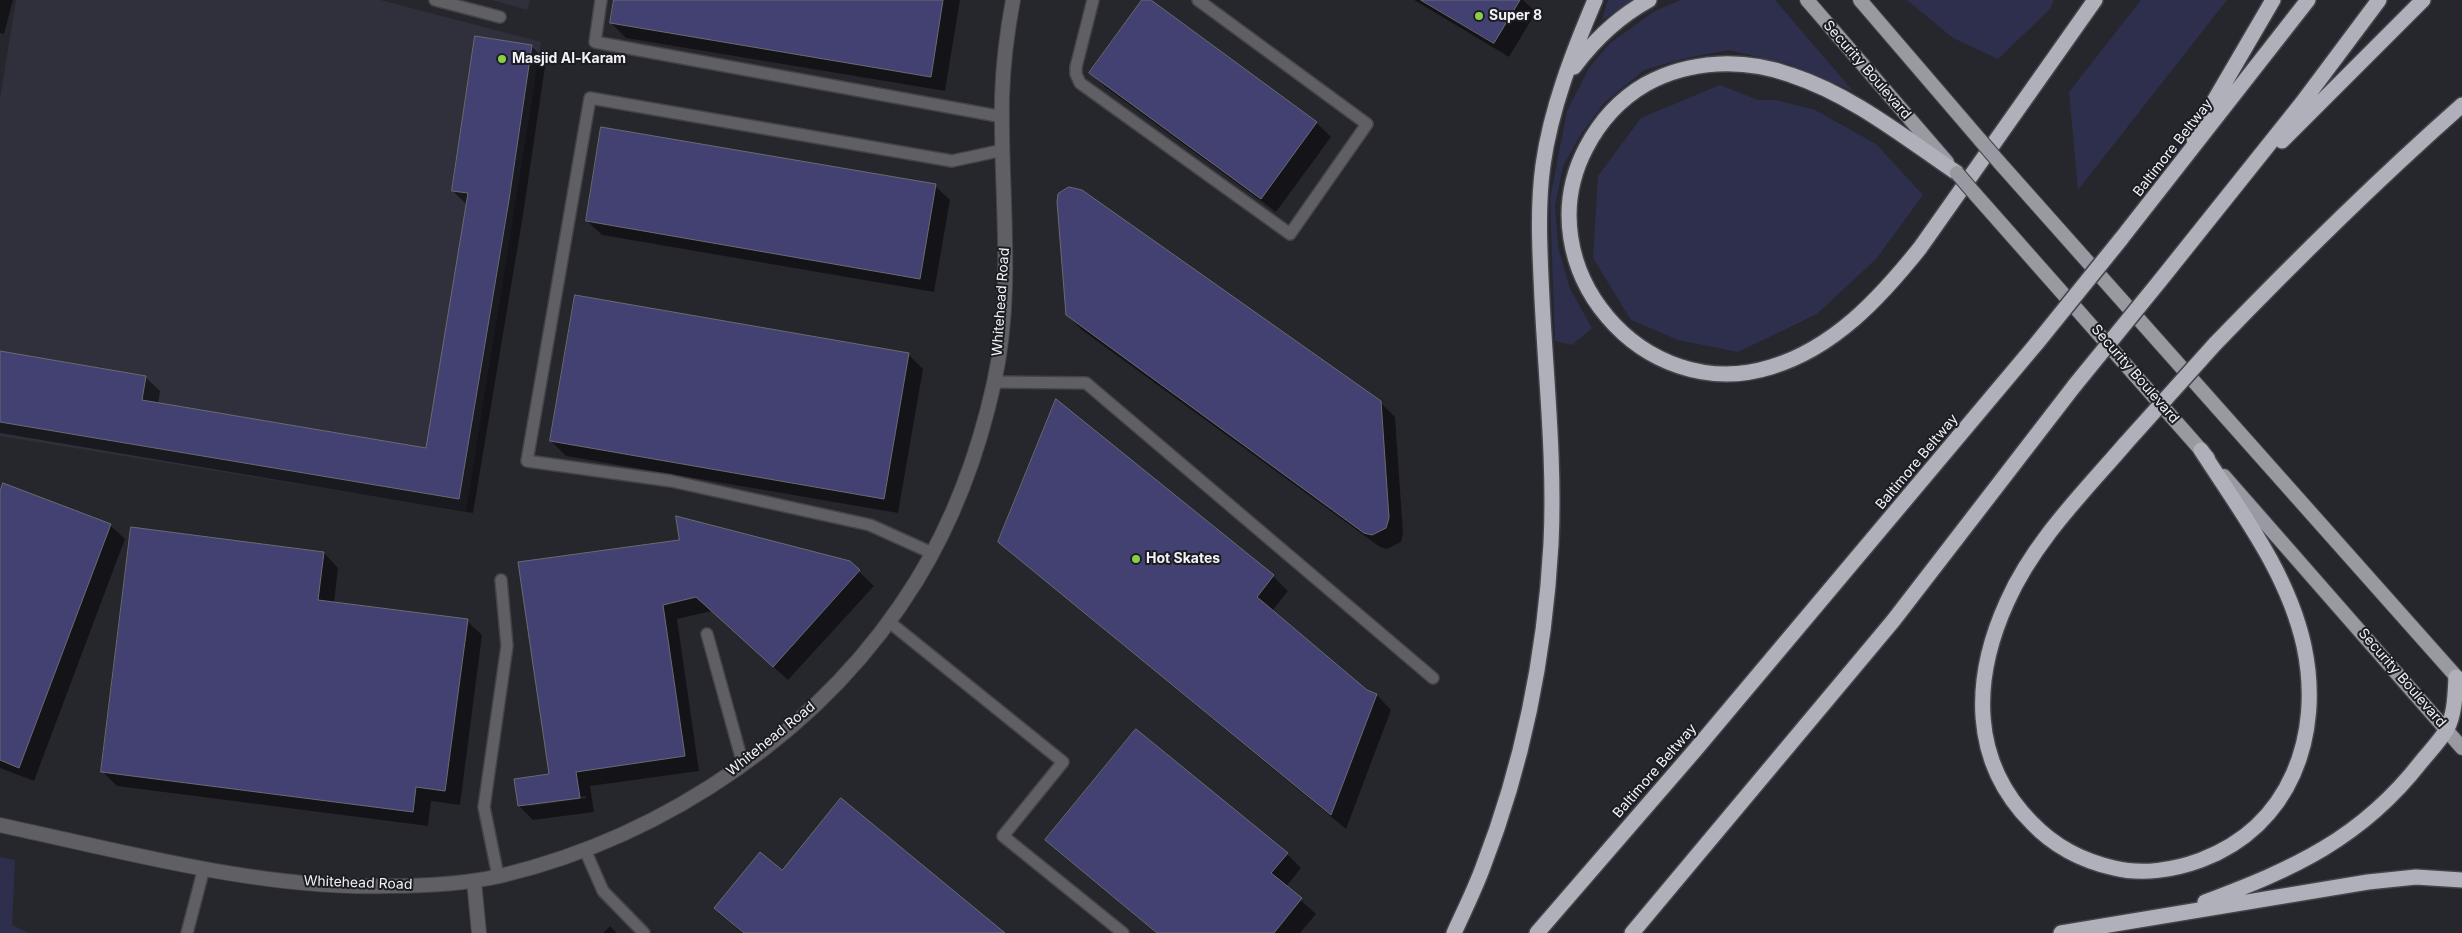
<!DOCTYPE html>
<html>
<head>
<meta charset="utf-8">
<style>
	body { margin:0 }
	canvas { display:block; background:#26262d }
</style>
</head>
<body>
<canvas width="2462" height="933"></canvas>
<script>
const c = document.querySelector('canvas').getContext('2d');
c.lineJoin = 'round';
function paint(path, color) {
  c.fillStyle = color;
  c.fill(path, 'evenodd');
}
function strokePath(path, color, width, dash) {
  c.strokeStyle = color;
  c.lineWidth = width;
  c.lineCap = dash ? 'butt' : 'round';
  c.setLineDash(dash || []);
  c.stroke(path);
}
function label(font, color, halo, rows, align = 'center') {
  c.font = font + ' Inter,sans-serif';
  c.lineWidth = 4;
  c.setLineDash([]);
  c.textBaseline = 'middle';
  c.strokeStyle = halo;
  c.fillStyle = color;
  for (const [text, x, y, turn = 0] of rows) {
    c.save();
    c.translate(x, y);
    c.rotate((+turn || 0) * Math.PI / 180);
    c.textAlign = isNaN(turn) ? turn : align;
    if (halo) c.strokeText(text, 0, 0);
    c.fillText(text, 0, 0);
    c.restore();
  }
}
paint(new Path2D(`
	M16 0H380L541 42 466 511 0 436V99Z
	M492 0H530L527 10Z`), '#2f303c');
paint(new Path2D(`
	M1608 0H1634L1602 20Z
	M1681 0H1775L1853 91 1789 64 1729 50 1686 58 1644 70 1604 103 1581 134 1563 166 1555 206 1558 247 1570 289 1592 328 1572 345 1555 341 1550 199 1567 111 1589 68 1610 43 1655 11Z
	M1907 0H2054L2050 9 1998 59 1953 38Z
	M2141 0H2227L2078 190 2069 92Z
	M1720 85 1758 100H1776L1815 110 1876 144 1923 195 1876 259 1817 314 1738 352 1678 340 1631 320 1593 258 1598 176 1641 118Z
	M0 857 15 860 12 925 29 933H0Z`), '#2e2e4d');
paint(new Path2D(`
	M0 0H13L4 34 0 33Z
	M615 0H960L945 91 626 38 611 23Z
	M1144 0H1148L1316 122 1331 137 1276 212 1105 87 1091 73Z
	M1414 0H1523L1536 12 1509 57Z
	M531 46 546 60 523 215 473 513 0 433V352L145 377 160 391 158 404 427 449 467 205 453 191Z
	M935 186 950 200 934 292 602 235 587 221Z
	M1069 188 1380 402 1395 417 1403 533 1401 542 1387 549 1380 547 1082 330 1067 315 1059 195Z
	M908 354 923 369 898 513 566 456 551 441Z
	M1056 401 1273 576 1288 591 1272 611 1366 691 1377 695 1391 710 1346 829 1015 556 1000 542Z
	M0 496 110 525 125 539 34 781 0 768Z
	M680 541 849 562 874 586 788 680 712 611 677 619 699 771 590 786 594 812 533 820 519 806 550 776ZM586 796V798L529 806V804Z
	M324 553 338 568 334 603 467 621 482 635 460 805 431 801 428 826 117 786 102 771Z
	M1046 840 1287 854 1301 868 1286 887 1316 914 1300 933H1156Z
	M782 872 1003 933H742L715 908Z
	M610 926 617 933H603Z`), '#0007');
const building = new Path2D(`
	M614 0H943L931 77 610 23Z
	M1142 0H1151L1317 122 1261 199 1089 73Z
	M1421 0H1520L1494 43Z
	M475 36 532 45 509 200 459 499 0 422V351L146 376 142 400 426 448 468 193 452 191Z
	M601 127 936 184 920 279 586 221Z
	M1069 187 1082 190 1381 401 1389 518 1386 528 1372 535 1364 533 1066 315 1057 202 1058 194Z
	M575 295 909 353 884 499 550 441Z
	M1056 399 1274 575 1257 597 1367 690 1377 694 1331 815 998 542Z
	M3 483 111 524 19 768 0 760V492Z
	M676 516 850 561 860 570 773 667 696 597 663 605 685 756 576 772 580 798 518 806 514 779 549 774 518 562 679 540Z
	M131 527 324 552 318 600 468 619 445 791 416 787 413 812 101 772Z
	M1136 729 1288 853 1271 873 1302 898 1274 933H1157L1045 840Z
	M841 798 1005 933H744L714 908 760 852 782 870Z`);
paint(building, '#424172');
strokePath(building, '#696a72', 1);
const service = new Path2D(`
	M435 0 500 17
	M601 0 595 42 1003 117
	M1093 0 1076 67V74L1080 83 1290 234 1367 124 1198 0
	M994 382 1086 383 1433 678
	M932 553 870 525 671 481 527 461 590 98 952 161 1003 150
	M888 621 1063 762 1003 836 1123 933
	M707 634 743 764
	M585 850 603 891 644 933
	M498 876 484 807 507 646 501 580
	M187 933 204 868`);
const minor = new Path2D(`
	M0 825C122 851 262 890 387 886 424 886 464 884 500 876 668 836 826 728 917 580 953 521 979 451 994 383 1015 289 1000 192 1002 97 1003 65 1007 32 1013 0
	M474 881 479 933`);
const primary = new Path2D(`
	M1807 0 1947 162
	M1860 0 1981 141
	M1999 162 2462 683
	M1975 194 2208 458
	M2224 476 2462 748`);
const motorway = new Path2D(`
	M1574 67C1595 39 1618 17 1649 0
	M2193 137 2273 0
	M2282 141 2423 0
	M1957 173C1904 137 1852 95 1791 75 1743 58 1690 60 1646 84 1620 99 1600 121 1586 148 1524 266 1643 407 1771 367 1834 348 1880 298 1920 248L2095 0
	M2121 239 2308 0
	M2159 282 2302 103 2379 0
	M2215 344C2295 261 2376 181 2462 105
	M2126 443C2084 492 2034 541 2007 602 1972 679 1970 761 2032 823 2054 846 2083 861 2114 868 2142 875 2174 870 2201 860 2291 826 2323 735 2304 646 2288 573 2241 512 2201 450
	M2205 902C2293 869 2361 839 2421 762 2429 752 2440 741 2447 729 2455 713 2455 695 2456 677
	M1454 933C1464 911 1475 889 1483 867 1523 764 1545 654 1551 544 1555 463 1546 380 1542 299 1540 254 1537 209 1543 165 1551 108 1573 52 1595 0
	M1537 933 1696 749 2037 343
	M1632 933 1893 621 2075 385
	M2061 933 2368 882 2416 877 2462 880`);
strokePath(service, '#434349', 14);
strokePath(minor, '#434349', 16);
strokePath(primary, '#434349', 16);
strokePath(motorway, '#434349', 18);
strokePath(service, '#606064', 11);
strokePath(minor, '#606064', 14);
strokePath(primary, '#9999a1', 14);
strokePath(motorway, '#afb0b9', 15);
const primaryBridge = new Path2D(`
	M1981 141 1999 162
	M1957 173 1975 194`);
const motorwayBridge = new Path2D(`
	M2037 343 2121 239
	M2075 385 2159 282
	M2126 443 2215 344`);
strokePath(primaryBridge, '#434349', 16, []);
strokePath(motorwayBridge, '#434349', 18, []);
strokePath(primaryBridge, '#9999a1', 14);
strokePath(motorwayBridge, '#afb0b9', 15);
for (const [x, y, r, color] of [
	[1479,16,5,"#89ce48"],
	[502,59,5,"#89ce48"],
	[1136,559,5,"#89ce48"]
]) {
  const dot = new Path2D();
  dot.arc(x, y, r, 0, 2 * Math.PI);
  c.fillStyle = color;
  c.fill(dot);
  strokePath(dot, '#1c1d23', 2);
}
label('bold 14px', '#f2f2f7', '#1c1d23', [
	["Super 8",1489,16],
	["Masjid Al-Karam",512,59],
	["Hot Skates",1146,559]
], 'left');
label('14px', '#f2f2f7', '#1c1d23', [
	["Security Boulevard",1867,70,49],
	["Baltimore Beltway",2173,148,-52],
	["Whitehead Road",1001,302,-86],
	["Security Boulevard",2135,374,49],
	["Baltimore Beltway",1917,462,-50],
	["Security Boulevard",2402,678,49],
	["Whitehead Road",771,739,-39],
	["Baltimore Beltway",1655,771,-49],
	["Whitehead Road",358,883,2]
]);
</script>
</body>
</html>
